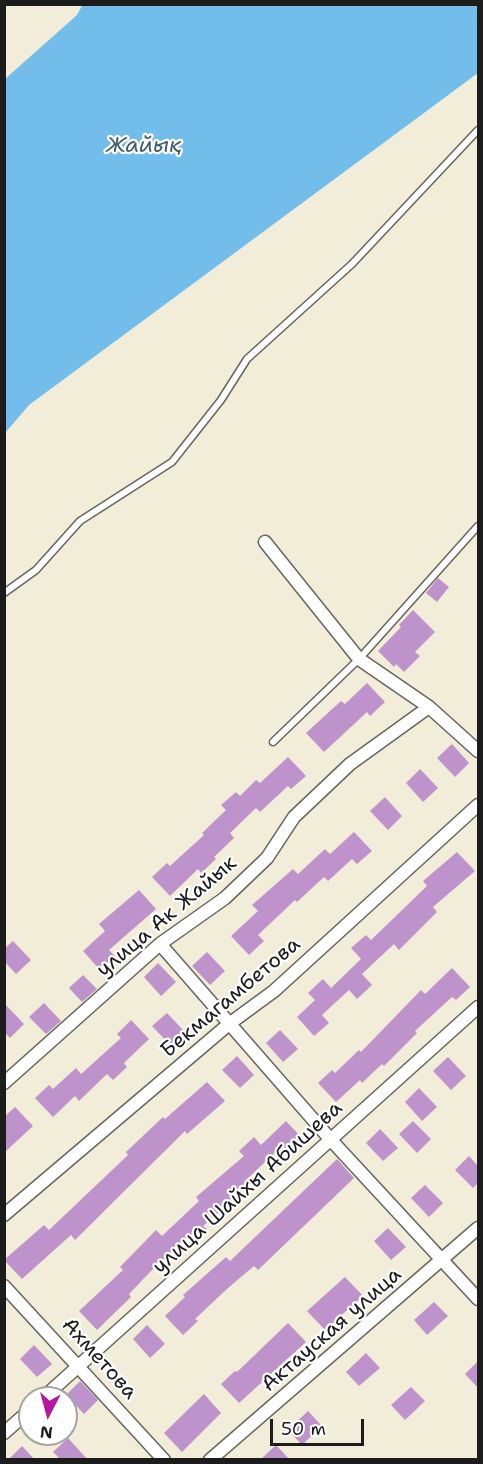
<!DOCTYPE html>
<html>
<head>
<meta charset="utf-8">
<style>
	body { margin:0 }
	#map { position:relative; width:483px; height:1464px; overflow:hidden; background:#f1edd8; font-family:"Shantell Sans",sans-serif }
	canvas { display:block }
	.frame { position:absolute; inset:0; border:6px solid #1c1c1c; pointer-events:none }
	.north { position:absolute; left:18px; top:1386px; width:60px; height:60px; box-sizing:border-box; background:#fff; border:2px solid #a4a4a4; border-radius:50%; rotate:186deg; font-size:16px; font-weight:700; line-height:24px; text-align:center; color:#1c1c1c }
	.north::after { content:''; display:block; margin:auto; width:21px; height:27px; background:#b5179e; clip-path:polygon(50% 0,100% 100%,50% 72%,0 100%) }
	.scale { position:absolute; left:270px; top:1419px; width:94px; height:27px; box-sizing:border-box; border:3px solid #1c1c1c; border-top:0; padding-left:8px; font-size:18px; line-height:21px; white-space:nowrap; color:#1c1c1c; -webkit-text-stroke:4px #fff; paint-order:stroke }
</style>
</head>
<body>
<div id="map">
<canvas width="483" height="1464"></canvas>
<div class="frame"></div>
<div class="north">N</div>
<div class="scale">50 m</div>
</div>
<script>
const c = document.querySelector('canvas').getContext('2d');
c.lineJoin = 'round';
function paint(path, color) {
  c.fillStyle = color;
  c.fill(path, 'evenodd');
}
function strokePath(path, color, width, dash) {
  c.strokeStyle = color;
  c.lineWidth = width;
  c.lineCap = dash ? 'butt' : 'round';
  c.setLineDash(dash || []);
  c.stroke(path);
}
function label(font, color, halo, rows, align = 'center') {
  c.font = font + ' "Shantell Sans",sans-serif';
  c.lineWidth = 4.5;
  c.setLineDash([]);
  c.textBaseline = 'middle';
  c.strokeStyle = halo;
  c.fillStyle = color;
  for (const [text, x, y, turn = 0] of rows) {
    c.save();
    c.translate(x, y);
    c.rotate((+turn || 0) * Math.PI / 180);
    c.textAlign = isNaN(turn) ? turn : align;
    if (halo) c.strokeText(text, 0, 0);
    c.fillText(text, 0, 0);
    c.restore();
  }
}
paint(new Path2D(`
	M83 4 478 5V73L29 405 5 433V79L77 15Z`), '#73bdeb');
paint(new Path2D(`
	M438 578 449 587 437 602 426 593Z
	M413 610 435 632 415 652 420 656 404 672 396 664 394 667 378 651 401 627 399 625Z
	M367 683 385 702 370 716 367 712 324 752 306 733 341 701 345 704Z
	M452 744 469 763 455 777 437 758Z
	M288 757 306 776 291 789 288 786 260 812 256 808 230 833 234 838 214 857 216 859 201 873 198 869 170 896 152 877 167 863 170 866 204 835 202 833 226 810 221 805 236 792 240 796 256 780 260 783Z
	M420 769 438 788 423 802 406 783Z
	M385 797 402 816 388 830 370 811Z
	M354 832 372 851 357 864 352 859 328 881 324 877 297 902 295 900 258 935 264 941 249 955 231 936 258 911 252 905 293 869 298 874 325 849 330 854Z
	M457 852 475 871 433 907 437 912 399 950 394 944 362 974 372 985 357 999 349 990 322 1015 329 1023 314 1036 297 1017 315 1000 308 993 323 979 331 988 361 959 351 948 366 935 371 940 427 886 423 881Z
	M139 890 156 909 109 950 115 956 100 970 83 951 105 931 99 924Z
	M13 941 31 960 16 974 4 961V949Z
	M207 952 225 971 210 985 192 966Z
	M158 963 176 982 161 996 144 977Z
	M452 968 470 987 456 1000 452 997 415 1031 417 1033 384 1066 382 1064 362 1083 360 1080 336 1102 318 1083 332 1070 335 1073 359 1050 361 1052 421 990 425 994Z
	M83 975 97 989 82 1002 69 988Z
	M4 1003 24 1024 10 1038 4 1032Z
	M44 1003 61 1021 46 1034 29 1017Z
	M167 1013 185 1032 170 1045 152 1026Z
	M131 1020 149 1039 124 1063 127 1067 113 1080 107 1074 79 1101 75 1096 53 1117 35 1098 49 1085 53 1089 76 1068 81 1074 121 1038 117 1034Z
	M280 1030 298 1049 283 1062 266 1043Z
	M237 1056 254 1075 240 1088 222 1070Z
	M448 1057 466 1076 451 1090 433 1071Z
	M207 1082 225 1101 187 1134 185 1131 75 1240 71 1235 22 1279 4 1260 44 1225 49 1230 128 1155 126 1152 163 1117 165 1119Z
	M419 1088 437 1107 422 1121 405 1102Z
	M15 1107 33 1126 4 1153V1117Z
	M286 1121 304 1140 290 1154 282 1146 246 1180 251 1185 203 1226 207 1229 192 1243 187 1237 151 1271 129 1294 131 1297 97 1330 79 1311 123 1270 120 1267 156 1230 162 1236 199 1201 196 1197 244 1156 239 1151 254 1137 261 1145Z
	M413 1121 431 1139 417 1153 399 1134Z
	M380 1129 398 1148 383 1161 366 1143Z
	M469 1156 478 1166V1183L473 1188 455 1170Z
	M337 1159 354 1178 258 1270 254 1266 228 1288 195 1319 198 1321 183 1335 165 1316 185 1297 183 1295 226 1257 230 1261Z
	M425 1185 443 1203 429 1217 411 1198Z
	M388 1228 406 1247 391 1260 374 1241Z
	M345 1277 363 1296 325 1330 307 1311Z
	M434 1302 448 1316 427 1335 414 1320Z
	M288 1323 306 1342 239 1403 221 1384 235 1371 237 1372Z
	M147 1325 165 1344 150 1358 133 1339Z
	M34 1345 52 1364 37 1377 20 1359Z
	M366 1353 380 1368 359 1386 346 1372Z
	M478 1361V1388L465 1374Z
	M80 1381 98 1400 84 1414 66 1395Z
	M411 1387 425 1401 405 1420 391 1405Z
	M204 1394 221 1413 182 1452 164 1433Z
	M308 1411 322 1426 302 1445 288 1430Z
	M68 1438 88 1460H61L53 1452Z
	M276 1445 290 1460H260Z
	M22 1446 35 1460H8Z`), '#be93cc');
const service = new Path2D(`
	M4 593 36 570 80 521 172 462 221 400 247 359 352 264 478 130
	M273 742 359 659 478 526`);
const minor = new Path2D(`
	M265 542 359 659 429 707 478 751
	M160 944 331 1140 478 1299
	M4 1083 160 944 225 898 267 858 294 817 350 764 429 707
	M4 1215 229 1024 274 991 478 805
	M4 1286 164 1460
	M43 1398 478 1007
	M4 1433 30 1410
	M210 1460 478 1228`);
strokePath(service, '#67655e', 9);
strokePath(minor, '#67655e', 15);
strokePath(service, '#fff', 6);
strokePath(minor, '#fff', 12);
label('21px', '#1c1c1c', '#fff', [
	["улица Ак Жайык",167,917,-40],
	["Бекмагамбетова",231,998,-40],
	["улица Шайхы Абишева",248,1188,-42],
	["Актауская улица",332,1330,-41],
	["Ахметова",99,1359,48]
]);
label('italic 22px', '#3f5c6f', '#fff', [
	["Жайық",144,146]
]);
</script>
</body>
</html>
